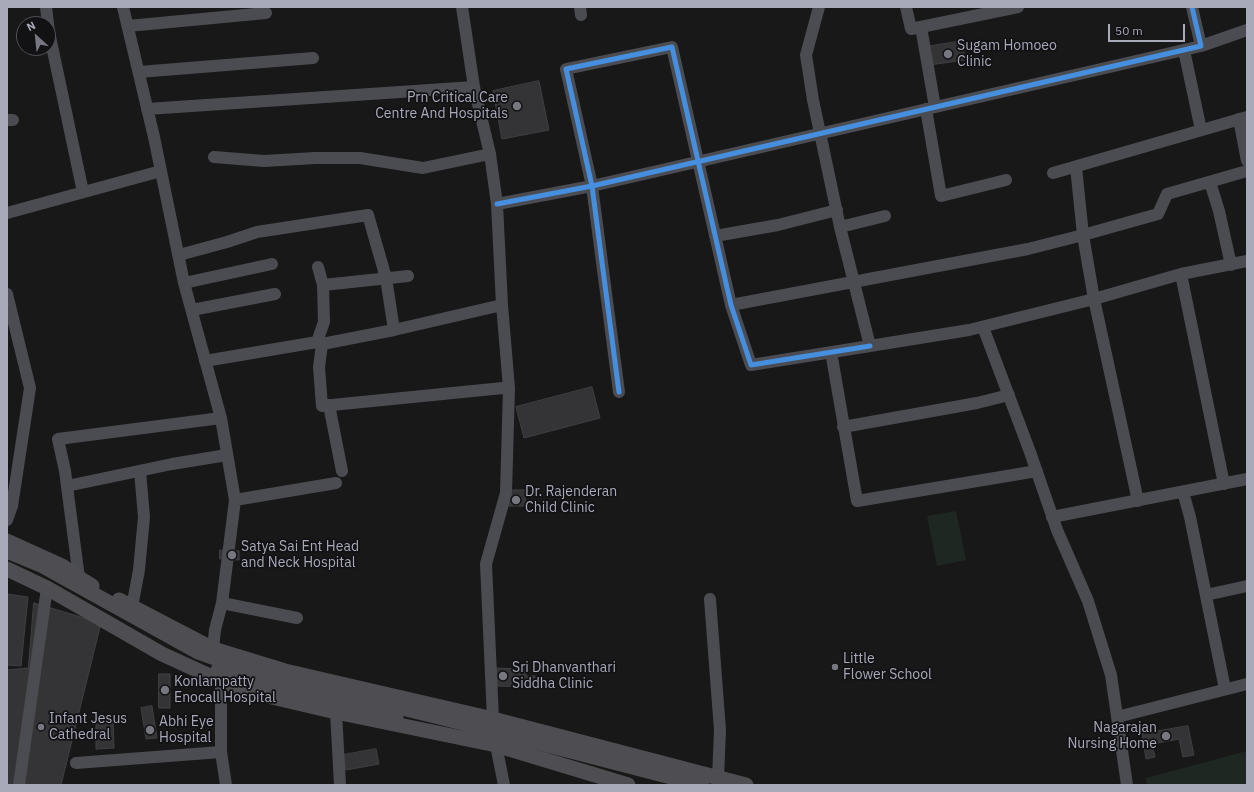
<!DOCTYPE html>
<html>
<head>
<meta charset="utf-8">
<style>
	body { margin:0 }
	#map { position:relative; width:1254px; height:792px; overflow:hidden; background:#181818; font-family:"IBM Plex Sans",sans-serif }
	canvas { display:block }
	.frame { position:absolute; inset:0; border:8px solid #a8aaba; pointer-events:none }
	.north { position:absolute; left:16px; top:16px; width:40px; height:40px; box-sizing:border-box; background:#121114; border:1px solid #4e4e56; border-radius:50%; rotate:333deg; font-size:11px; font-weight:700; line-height:16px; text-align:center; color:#a8aaba }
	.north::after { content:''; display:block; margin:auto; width:14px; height:18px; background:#767781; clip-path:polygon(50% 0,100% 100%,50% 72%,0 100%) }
	.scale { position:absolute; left:1108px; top:24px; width:77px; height:18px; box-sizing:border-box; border:2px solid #a8aaba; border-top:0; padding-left:5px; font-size:12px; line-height:14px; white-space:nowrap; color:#a8aaba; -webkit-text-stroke:3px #121114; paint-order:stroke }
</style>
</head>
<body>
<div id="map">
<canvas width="1254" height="792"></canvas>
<div class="frame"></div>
<div class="north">N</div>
<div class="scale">50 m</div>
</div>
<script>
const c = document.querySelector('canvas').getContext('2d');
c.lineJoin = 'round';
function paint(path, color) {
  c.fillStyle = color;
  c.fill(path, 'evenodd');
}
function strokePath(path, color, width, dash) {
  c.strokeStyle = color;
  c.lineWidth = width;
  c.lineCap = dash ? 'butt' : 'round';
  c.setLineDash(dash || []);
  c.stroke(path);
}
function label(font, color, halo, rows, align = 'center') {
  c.font = font + ' "IBM Plex Sans",sans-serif';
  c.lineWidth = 3.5;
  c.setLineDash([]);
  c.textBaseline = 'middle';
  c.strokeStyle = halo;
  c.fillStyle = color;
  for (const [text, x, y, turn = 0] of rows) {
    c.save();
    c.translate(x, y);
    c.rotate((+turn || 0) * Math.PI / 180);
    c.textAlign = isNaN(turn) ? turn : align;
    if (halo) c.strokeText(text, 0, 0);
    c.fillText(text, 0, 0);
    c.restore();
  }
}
paint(new Path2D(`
	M956 511 966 560 937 566 927 516Z
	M1247 751V785H1147L1146 778Z`), '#1f2722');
const building = new Path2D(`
	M962 41 965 60 929 65 926 47Z
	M539 81 549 130 502 139 493 91Z
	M592 387 600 418 524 438 516 407Z
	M510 490H526L525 506H509Z
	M220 550 239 551V560L220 559Z
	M7 594 28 597 21 666 7 665Z
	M34 603 101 623 61 785H7V670L28 668Z
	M491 668 526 669V676H535V687L496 686Z
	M159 674H170V708H159Z
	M152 706 157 738 146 739 141 708Z
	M113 719 114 748 96 749V720Z
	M1188 726 1194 755 1183 757 1179 739 1152 744 1155 757 1146 759 1142 734Z
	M376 749 379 764 346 770 343 755Z`);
paint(building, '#343436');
strokePath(building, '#404044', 1);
strokePath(new Path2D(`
	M46 7 49 32 83 192
	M123 7 154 137 184 283 221 418 235 500 222 603 215 630 213 649
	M462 7 474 87 490 154 497 204 502 305 509 388 506 493 486 564 493 719 496 745 504 785
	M580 7 581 15
	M819 7 806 55 813 100 840 227 870 346 969 330 1094 299 1181 274 1247 261
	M906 7 911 29 1018 7
	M128 26 266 13
	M921 27 935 107
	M1201 46 1247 30
	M1184 50 1201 130
	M139 72 313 58
	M147 109 474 87
	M926 109 941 196 1006 180
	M1239 119 1247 161
	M7 120H13
	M214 157 264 161 315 158H360L423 168 490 154
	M1053 173 1247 117
	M1210 182 1219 211 1231 265
	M497 204 592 186 1201 46 1192 7
	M7 213 161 171
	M840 227 885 216
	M715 236 778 225 837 210
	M179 255 227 242 257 232 368 215 386 278 394 330
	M1181 274 1224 484
	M184 283 272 264
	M323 285 408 276
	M7 294 30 388 12 506 7 520
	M731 305 1028 249 1083 235 1076 167
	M192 310 275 294
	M983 327 1030 452 1057 530 1088 601 1111 675 1127 785
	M317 342 324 322 323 285 318 267
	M322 344 319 367 322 406 503 388H509
	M831 352 857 501 1037 471
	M205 361 317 342 322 344 394 330 502 305
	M619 392 592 186 566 69 672 47 731 305 751 365 870 346
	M329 405 342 471
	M843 427 977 403 1009 395
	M67 486 172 464 227 455
	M1183 492 1190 517 1225 689
	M235 500 336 483
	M1138 501 1094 299 1083 235 1158 214 1167 194 1247 171
	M1052 517 1247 479
	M79 578 65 471 58 439 221 418
	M1206 595 1247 586
	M710 599 720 730 718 778
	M222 603 297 618
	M132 607 139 570 144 517 140 471
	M221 681V752L226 785
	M336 712 340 785
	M1117 717 1247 684
	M76 763 221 752
	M19 785 47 588`), '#4b4c51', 12);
strokePath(new Path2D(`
	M7 541 62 566 79 578 92 586
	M7 569 47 588 162 654 221 681 255 693 336 712 496 745 628 785
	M119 600 213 649 285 671 493 719 746 785`), '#4e4e52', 15);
strokePath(new Path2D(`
	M7 551 41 565 198 652 251 671 447 719 702 785
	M218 670C276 692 336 704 396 717`), '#4e4e52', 15);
strokePath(new Path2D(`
	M497 204 592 186 1201 46 1192 7
	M619 392 592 186 566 69 672 47 731 305 751 365 870 346`), '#468fdf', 5);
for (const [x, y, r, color] of [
	[948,54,5,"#767781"],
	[517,106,5,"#767781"],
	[516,500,5,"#767781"],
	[232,555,5,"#767781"],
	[835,667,4,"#767781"],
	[503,676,5,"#767781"],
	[165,690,5,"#767781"],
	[41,727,4,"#767781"],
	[150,730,5,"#767781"],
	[1166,736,5,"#767781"]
]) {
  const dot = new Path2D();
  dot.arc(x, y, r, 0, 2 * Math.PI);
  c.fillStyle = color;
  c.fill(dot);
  strokePath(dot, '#121114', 1.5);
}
label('14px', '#a8aaba', '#121114', [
	["Sugam Homoeo",957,46],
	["Clinic",957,62],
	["Prn Critical Care",508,98,"right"],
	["Centre And Hospitals",508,114,"right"],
	["Dr. Rajenderan",525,492],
	["Child Clinic",525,508],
	["Satya Sai Ent Head",241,547],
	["and Neck Hospital",241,563],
	["Little",843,659],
	["Flower School",843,675],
	["Sri Dhanvanthari",512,668],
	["Siddha Clinic",512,684],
	["Konlampatty",174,682],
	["Enocall Hospital",174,698],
	["Infant Jesus",49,719],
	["Cathedral",49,735],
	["Abhi Eye",159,722],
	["Hospital",159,738],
	["Nagarajan",1157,728,"right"],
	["Nursing Home",1157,744,"right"]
], 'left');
</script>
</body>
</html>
